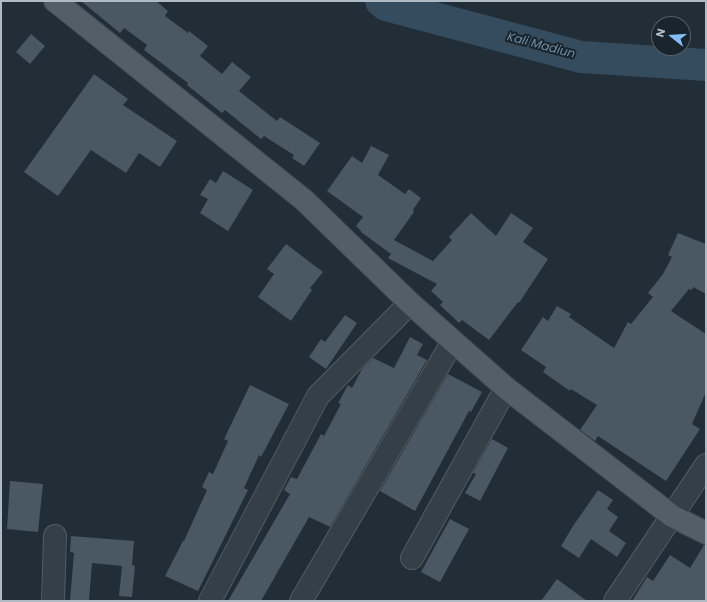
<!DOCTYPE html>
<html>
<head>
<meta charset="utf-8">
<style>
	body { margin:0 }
	#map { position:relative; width:707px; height:602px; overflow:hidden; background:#212d37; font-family:Poppins,sans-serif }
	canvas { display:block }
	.frame { position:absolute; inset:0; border:2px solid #aebac4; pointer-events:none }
	.north { position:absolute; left:651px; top:16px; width:40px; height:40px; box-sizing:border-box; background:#1a242c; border:1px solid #556069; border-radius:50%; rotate:287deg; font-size:11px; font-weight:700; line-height:16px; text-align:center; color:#aebac4 }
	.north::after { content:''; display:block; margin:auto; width:14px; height:18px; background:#82bdf5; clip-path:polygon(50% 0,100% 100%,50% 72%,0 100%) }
</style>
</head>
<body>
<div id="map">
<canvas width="707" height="602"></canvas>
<div class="frame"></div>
<div class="north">N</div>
</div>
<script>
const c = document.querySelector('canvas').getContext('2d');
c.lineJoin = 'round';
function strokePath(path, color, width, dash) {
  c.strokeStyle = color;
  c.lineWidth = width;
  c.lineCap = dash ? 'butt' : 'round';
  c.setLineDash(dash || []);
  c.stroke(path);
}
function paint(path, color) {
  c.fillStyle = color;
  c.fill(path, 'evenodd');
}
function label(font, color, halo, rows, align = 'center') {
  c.font = font + ' Poppins,sans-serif';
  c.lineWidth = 4;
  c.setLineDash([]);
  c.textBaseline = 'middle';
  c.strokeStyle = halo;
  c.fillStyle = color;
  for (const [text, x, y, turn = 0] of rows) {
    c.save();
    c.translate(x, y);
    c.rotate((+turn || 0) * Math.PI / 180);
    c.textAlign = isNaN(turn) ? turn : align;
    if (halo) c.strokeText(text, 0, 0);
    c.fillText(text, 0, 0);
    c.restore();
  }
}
strokePath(new Path2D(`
	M381 1 386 5 581 57 706 65`), '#354b5e', 32);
paint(new Path2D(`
	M81 1H156L168 11 165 16 188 33 189 31 208 46 200 56 222 74 232 62 251 77 239 91 277 121 280 117 320 143 304 166 292 158 294 155 264 136 261 139 225 110 222 113 187 85 188 83 144 50 147 45 124 28 120 33Z
	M31 34 45 46 30 64 16 52Z
	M94 74 128 99 123 105 177 141 160 167 139 153 126 173 91 150 58 196 24 172Z
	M371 146 389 155 378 175 405 194 409 189 421 198 413 210 414 212 394 240 433 261 452 240 449 237 471 213 496 236 511 213 533 228 523 242 548 259 519 303 518 302 489 340 462 320 459 323 440 305 443 302 431 291 437 284 388 258 391 254 361 232V231L356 226 363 217 327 191 352 156 362 163Z
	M223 171 253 190 228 231 200 213 208 199 200 195 210 179 216 183Z
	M678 233 706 244V294L693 287 692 290 689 289 671 311 706 334V392L692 424 700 429 666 481 598 436 595 441 580 430 597 405 571 389 570 391 543 372 546 367 521 350 543 317 548 321 557 306 571 314 569 317 614 348 628 322 631 324 653 297 648 293 663 274 672 257 668 255Z
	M286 244 323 272 310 288 312 290 291 321 258 297 274 274 267 269Z
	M345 315 357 323 326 369 309 357 321 339 325 342Z
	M410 337 423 344 417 355 427 360 330 527 309 517 261 601H228L290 494 284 490 291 477 297 479 321 434 324 436 341 404 338 403 348 385 352 388 362 369 373 358 394 368Z
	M448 374 482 392 471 412 469 411 415 511 380 491Z
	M250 385 289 404 261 457 259 455 244 488 248 490 198 591 165 576 183 541H184L207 490 202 487 209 472 213 474 228 441 224 439Z
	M492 439 508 448 480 501 465 493 476 474 473 473Z
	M10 481 43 484 38 532 7 529Z
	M598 490 613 500 607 509 618 517 609 531 626 543 617 557 591 539 579 558 561 546 573 526Z
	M450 519 469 529 440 582 421 572Z
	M71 536 134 541 132 565 135 566 132 597 119 596 122 566 92 563 89 601H70L74 553 70 552Z
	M704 545H706V601H632L647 577 653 581 670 555 690 568Z
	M557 579 587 601H541Z`), '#495863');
const minor = new Path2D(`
	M412 558 506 388
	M53 601 55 536
	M210 601 318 396 410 303
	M301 601 453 341
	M615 601 706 465`);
const major = new Path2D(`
	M55 1 304 200 410 303 506 388 672 516 706 533`);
strokePath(minor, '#515d65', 24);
strokePath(major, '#3d4851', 24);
strokePath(minor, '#343f48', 22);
strokePath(major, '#525e68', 22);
label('italic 12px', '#708fa8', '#1a242c', [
	["Kali Madiun",541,46,15]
]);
</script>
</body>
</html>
